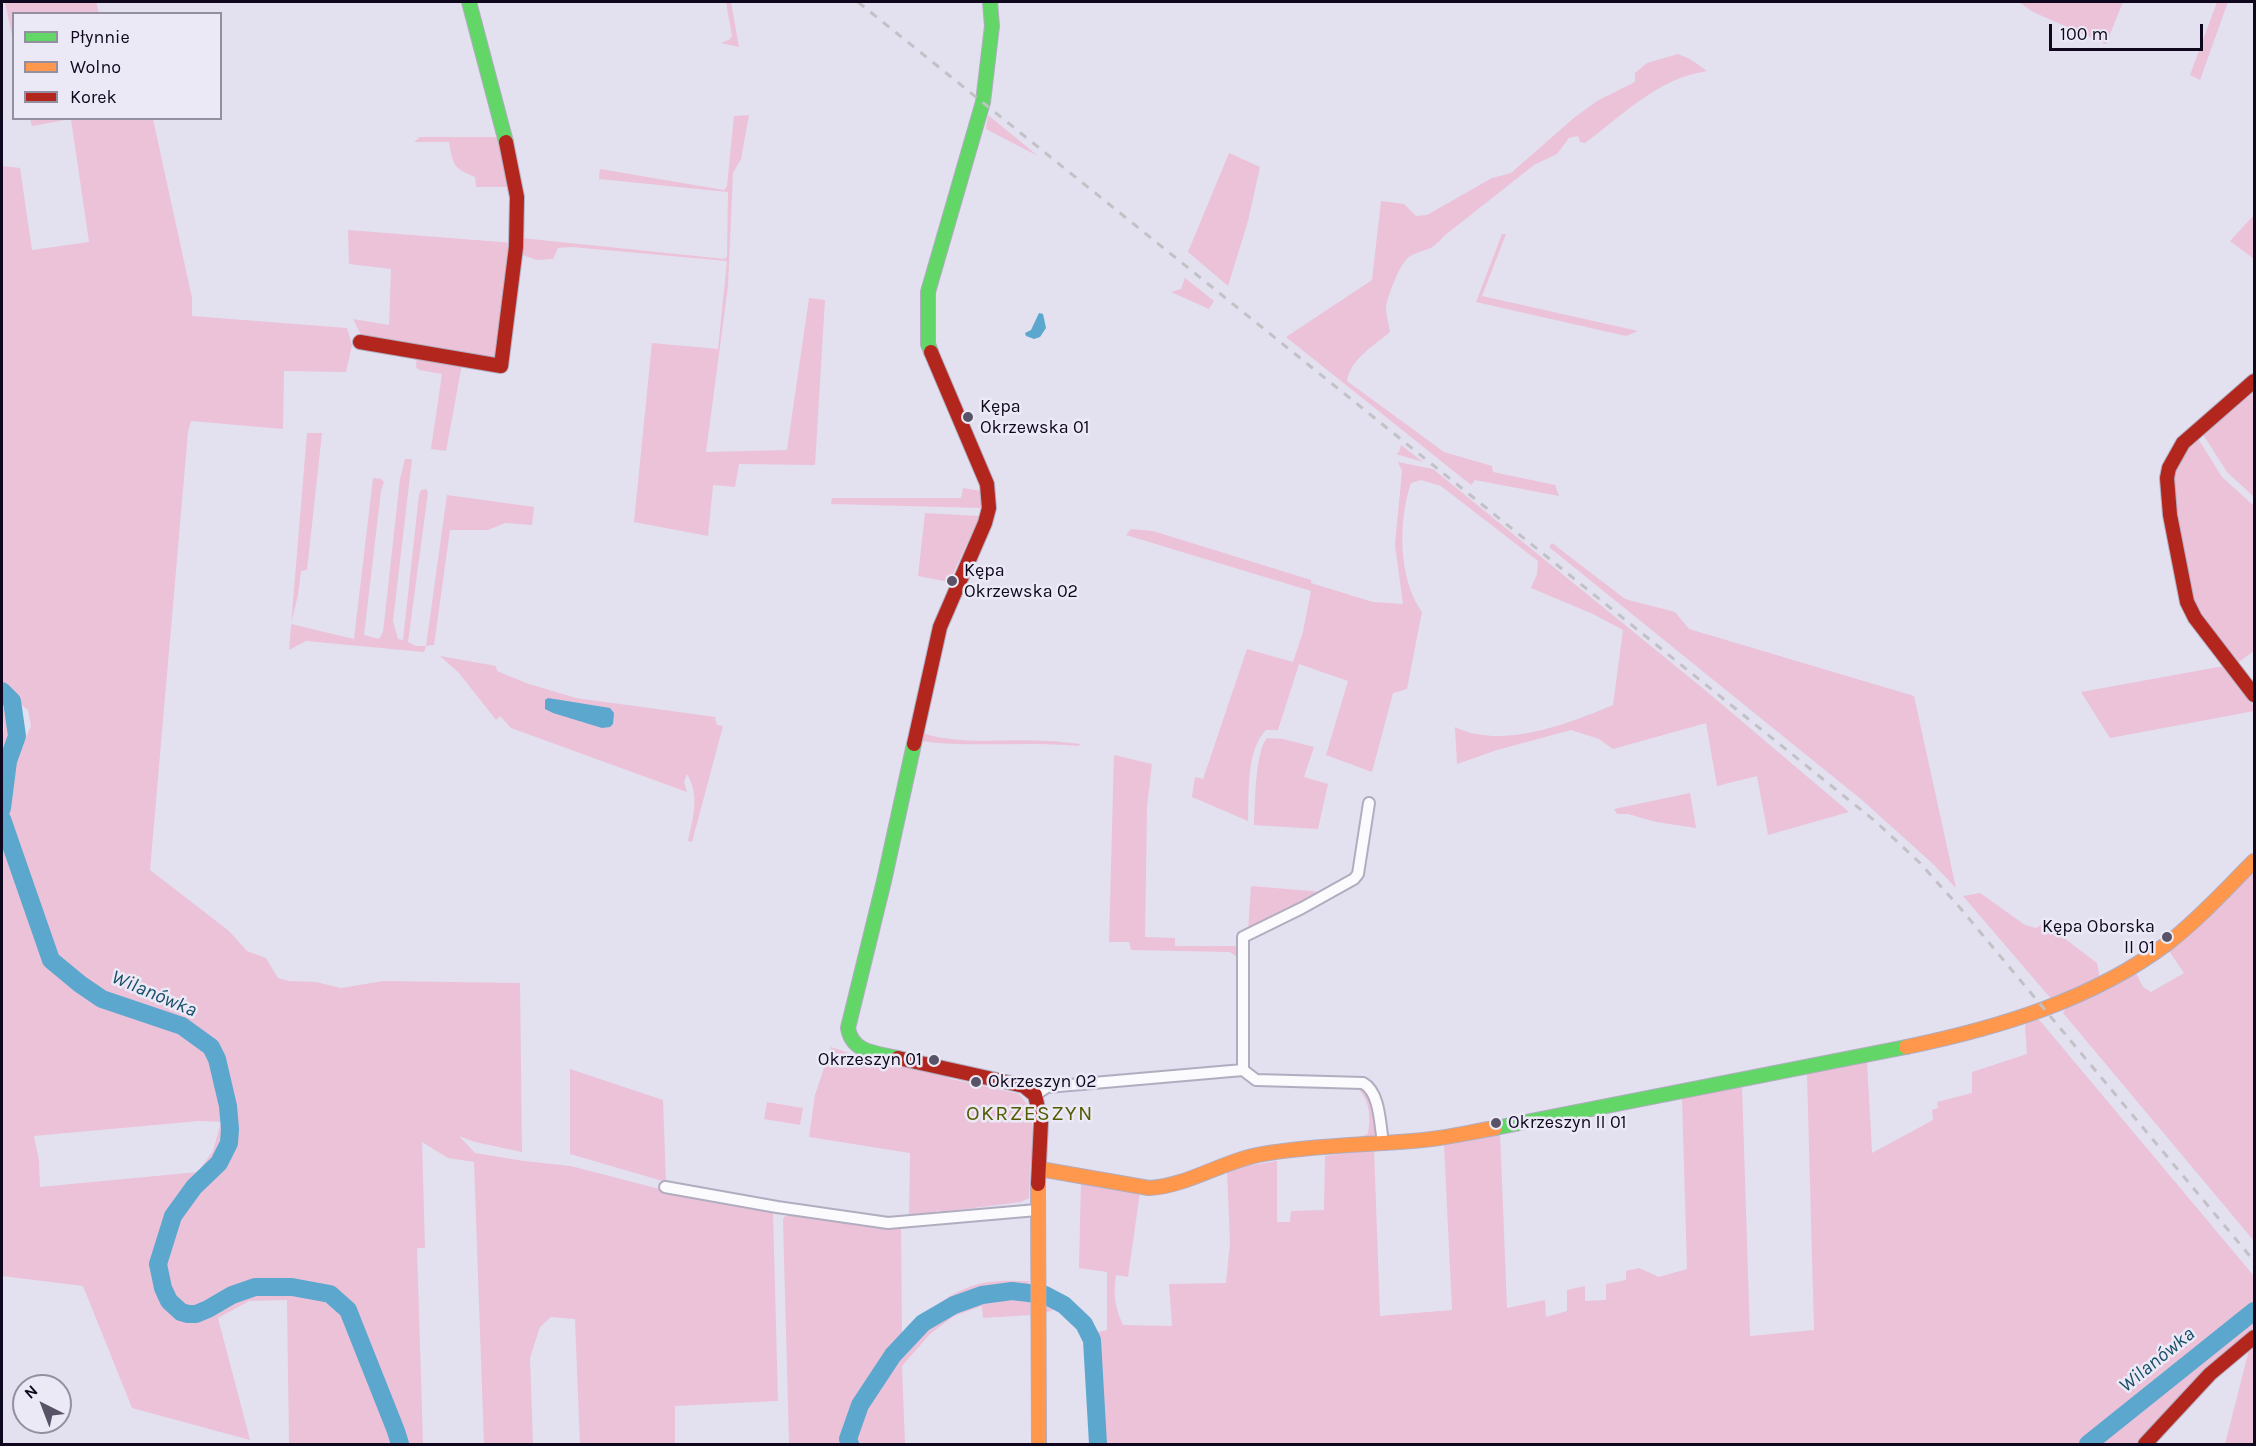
<!DOCTYPE html>
<html>
<head>
<meta charset="utf-8">
<style>
	body { margin:0 }
	#map { position:relative; width:2256px; height:1446px; overflow:hidden; background:#e3e0f0; font-family:Karla,sans-serif }
	canvas { display:block }
	.frame { position:absolute; inset:0; border:3px solid #0e071e; pointer-events:none }
	.legend { position:absolute; left:12px; top:12px; width:210px; height:108px; box-sizing:border-box; background:#ece9f7; border:2px solid #938fa0; margin:0; padding:8px 10px; list-style:none; font-size:18px; color:#0e071e }
	.legend li { display:flex; align-items:center; gap:12px; height:30px }
	.legend b { width:30px; border:2px solid #938fa0 }
	.north { position:absolute; left:12px; top:1374px; width:60px; height:60px; box-sizing:border-box; background:#ece9f7; border:2px solid #938fa0; border-radius:50%; rotate:318deg; font-size:16px; font-weight:700; line-height:24px; text-align:center; color:#0e071e }
	.north::after { content:''; display:block; margin:auto; width:21px; height:27px; background:#595368; clip-path:polygon(50% 0,100% 100%,50% 72%,0 100%) }
	.scale { position:absolute; left:2049px; top:24px; width:154px; height:27px; box-sizing:border-box; border:3px solid #0e071e; border-top:0; padding-left:8px; font-size:18px; line-height:21px; white-space:nowrap; color:#0e071e; -webkit-text-stroke:4px #ece9f7; paint-order:stroke }
</style>
</head>
<body>
<div id="map">
<canvas width="2256" height="1446"></canvas>
<div class="frame"></div>
<ul class="legend">
<li><b style="height:8px;background:#63d668"></b>Płynnie</li>
<li><b style="height:8px;background:#ff974d"></b>Wolno</li>
<li><b style="height:8px;background:#b3261e"></b>Korek</li>
</ul>
<div class="north">N</div>
<div class="scale">100 m</div>
</div>
<script>
const c = document.querySelector('canvas').getContext('2d');
c.lineJoin = 'round';
function paint(path, color) {
  c.fillStyle = color;
  c.fill(path, 'evenodd');
}
function strokePath(path, color, width, dash) {
  c.strokeStyle = color;
  c.lineWidth = width;
  c.lineCap = dash ? 'butt' : 'round';
  c.setLineDash(dash || []);
  c.stroke(path);
}
function label(font, color, halo, rows, align = 'center') {
  c.font = font + ' Karla,sans-serif';
  c.lineWidth = 5;
  c.setLineDash([]);
  c.textBaseline = 'middle';
  c.strokeStyle = halo;
  c.fillStyle = color;
  for (const [text, x, y, turn = 0] of rows) {
    c.save();
    c.translate(x, y);
    c.rotate((+turn || 0) * Math.PI / 180);
    c.textAlign = isNaN(turn) ? turn : align;
    if (halo) c.strokeText(text, 0, 0);
    c.fillText(text, 0, 0);
    c.restore();
  }
}
paint(new Path2D(`
	M5 2H96L99 13 14 14 13 40Z
	M726 2H731L739 47 721 43 729 40 732 36Z
	M2019 2H2123L2106 44 2033 12Z
	M2217 2H2228L2200 80 2190 75Z
	M1678 54 1690 59 1707 71C1658 78 1623 115 1585 143L1580 142 1578 136 1569 138 1557 154 1534 165 1444 236C1429 254 1425 247 1409 257 1400 263 1387 297 1386 308 1386 316 1389 324 1390 332 1374 346 1351 358 1347 381L1444 452 1492 466 1493 472 1555 485 1559 496 1475 480 1471 485 1286 337 1372 280 1381 201 1404 204 1416 216 1427 215 1492 178 1511 173 1575 117 1597 101 1635 82V73L1647 63Z
	M749 115 741 159 733 173 728 286 706 452 787 450 809 298 825 300 815 465 739 464 735 487 713 485 708 536 634 522 652 343 718 349 727 261 572 247 558 248 553 259 537 260 522 255 521 238 725 259 727 256 728 192 599 179 600 169 724 190 727 186 734 116Z
	M988 115 1038 156 986 129Z
	M30 119H153L192 298V316L347 328 352 345 346 372 284 371 283 429 191 421 188 432 150 870 229 931 247 951 266 958 278 978 289 981 316 982 341 988 383 981 520 983 522 1152 475 1142 459 1136 475 1153 524 1161 571 1166 667 1191 773 1213 778 1401 675 1406V1444H580L575 1319 551 1317 540 1327 530 1358 533 1444H484L474 1162 448 1158 422 1142 425 1248H417L423 1444H289L287 1300 249 1301 218 1318 250 1440 132 1408 83 1286 2 1276V776L17 759 31 726 28 710 2 689V166L20 168 32 250 89 242 71 119 32 126ZM199 1121 221 1122 213 1151 198 1172 40 1187 39 1160 34 1136Z
	M420 137H501L513 187H476L475 177C453 168 453 165 449 142H414Z
	M1229 153 1260 167 1248 221 1228 286 1188 252Z
	M2254 215V259L2230 241Z
	M348 230 513 243 498 362 362 337 353 319 389 325 391 269 349 264Z
	M1502 234H1506L1482 296 1638 331 1626 336 1476 302Z
	M1185 278 1214 301 1209 309 1171 292 1181 289Z
	M417 356 462 364 446 451 431 449 442 374 419 370 416 367Z
	M2254 387V497L2227 472 2204 436 2205 430Z
	M307 433H322L307 570 301 571 298 595 291 624 354 639 373 478 381 479 384 482 381 491 364 635 379 639 383 632 400 479 405 459H412L393 621 398 639 403 640 419 495 421 490 426 489 428 492 408 642 416 646H426L447 495 534 507 532 525 505 523 488 530H450L434 645 426 646 424 652 306 641 289 650Z
	M2197 437 2222 477 2254 506V651L2236 664 2195 608 2179 564 2174 473 2187 445Z
	M1401 445 1423 462 1396 454 1399 452Z
	M1398 462 1433 469 1705 690 1849 812 1768 835 1757 776 1717 786 1706 723 1613 749 1599 739 1571 730 1497 750 1457 764 1455 727C1502 750 1568 724 1613 705L1623 630 1593 614 1531 588 1537 574 1538 561 1441 486 1421 480 1411 483C1398 521 1398 579 1422 612L1407 689 1393 693 1372 772 1326 755 1348 681 1299 664 1278 730H1266C1246 750 1249 794 1248 821L1192 797 1195 777 1203 779 1247 649 1293 662 1303 632 1311 591 1126 535 1131 529 1153 531 1311 580V583L1373 602 1403 604 1395 545 1402 471Z
	M963 488 981 491 983 504 981 508 831 504 832 498H961Z
	M925 513 980 516 949 582 918 576Z
	M1552 543 1625 599 1675 612 1689 629 1914 696 1956 888 1932 863 1862 800 1549 547Z
	M440 656 496 666 497 671 526 683 576 698 715 717 717 725 723 726 692 842 688 841C693 817 700 796 687 774L684 782 687 792 511 728 500 716 496 720 459 673Z
	M2224 666 2254 706V711L2110 738 2081 692Z
	M2 704 8 708C15 736 10 747 2 773V738L4 730Z
	M922 733C963 746 1005 738 1047 741 1058 741 1069 743 1080 744L1079 746C1026 741 973 748 920 741Z
	M1267 738 1283 739 1314 747 1304 777 1328 784 1318 829 1254 825C1255 806 1255 751 1267 738Z
	M1114 755 1152 764 1147 807 1145 937 1175 938V946H1237V957L1230 952 1131 950 1129 942H1109Z
	M1690 793 1696 828 1656 822 1628 814H1617L1614 809Z
	M2254 865V1241L2063 1013 2070 1002 2135 971 2143 987 2151 992 2184 973 2167 948Z
	M1251 886 1323 892 1248 931Z
	M1980 893 2025 925 2036 928 2050 920 2056 932 2097 963 2100 979 2053 1001 1963 896Z
	M2036 1016 2254 1276V1327L2208 1368 2138 1444H1095C1092 1415 1092 1357 1081 1332 1076 1322 1066 1315 1057 1309L1044 1313 1043 1287C1064 1296 1085 1311 1093 1333L1107 1330V1272L1079 1268 1081 1180 1140 1192 1128 1277 1116 1275C1113 1295 1115 1307 1123 1325L1172 1326 1169 1284 1226 1283 1230 1243 1227 1169 1277 1161V1222H1290L1291 1211 1324 1210 1325 1156 1374 1149 1380 1316 1452 1310 1444 1144 1500 1133 1507 1308 1545 1300 1546 1317 1567 1311V1290L1585 1286V1301L1606 1300V1284L1626 1280V1271L1639 1268 1659 1277 1687 1269 1682 1097 1742 1086 1750 1336 1814 1330 1807 1073 1867 1060 1872 1153 1933 1120 1932 1110 1938 1108 1937 1102 1972 1093V1072L2027 1054 2025 1025Z
	M831 1047 873 1061 940 1074 951 1079 1019 1094 1031 1109 1035 1164 1030 1165 1029 1198 1021 1202 941 1212 937 1210 935 1216 909 1218 910 1153 809 1137 815 1095Z
	M570 1069 663 1100 666 1182 570 1154Z
	M1355 1086 1364 1088 1369 1093 1378 1127 1373 1137 1363 1139 1360 1137 1368 1134C1371 1116 1370 1098 1355 1086Z
	M767 1102 803 1108 800 1125 764 1119Z
	M792 1214 901 1228 902 1335C927 1312 954 1286 990 1282 1003 1280 1016 1281 1029 1281L1031 1315 983 1318 982 1306 954 1316 930 1334 902 1366 905 1444H789L783 1220 784 1217Z
	M2254 1343V1444H2225L2250 1346Z`), '#ebc2d8');
paint(new Path2D(`
	M1039 313 1043 314 1046 328 1040 337 1034 339 1026 336 1025 333 1031 330Z
	M548 698 610 708 614 713 613 724 610 727 602 728 553 713 545 709V700Z`), '#5ca7ce');
strokePath(new Path2D(`
	M2 691 12 701 17 736 8 761 2 808
	M2 819 51 960 80 984 102 999 182 1026 211 1047 217 1059 228 1106 230 1129 229 1143 219 1163 194 1187 173 1216 158 1264 163 1288 169 1301 181 1312 188 1314H196L208 1309 232 1295 255 1287H292L330 1294 348 1310 396 1431 400 1444
	M850 1444 848 1439 860 1405 893 1355 923 1323 954 1305 982 1295 1012 1291 1045 1295 1064 1305 1084 1324 1092 1340 1098 1444
	M2088 1444 2254 1311`), '#5ca7ce', 18);
const street = new Path2D(`
	M1243 1070V937L1302 908 1354 879 1358 874 1369 803
	M1035 1095 1047 1087 1243 1070 1256 1080 1363 1083C1380 1092 1380 1125 1383 1143
	M665 1187 777 1207 888 1223 1037 1210`);
const fast = new Path2D(`
	M469 2 506 142
	M931 352 928 344V292L983 102 992 26 990 2
	M898 1058C877 1053 852 1053 848 1028L884 881 914 744
	M1495 1128 1906 1047`);
const slow = new Path2D(`
	M1906 1047C1998 1028 2092 1000 2168 943 2199 919 2226 889 2254 861
	M1040 1169 1149 1188C1188 1186 1224 1160 1263 1154 1315 1145 1369 1145 1423 1140 1447 1138 1471 1132 1495 1128
	M1038 1184 1039 1444`);
const jam = new Path2D(`
	M360 342 501 366 516 247 517 197 506 142
	M2254 381 2183 443 2169 468 2167 478 2170 515 2187 602 2195 618 2254 695
	M914 744 940 627 985 523 989 508 987 484 931 352
	M898 1058 1024 1086 1035 1095 1041 1122 1038 1184
	M2145 1444 2210 1374 2254 1337`);
strokePath(street, '#b1adc0', 14);
strokePath(fast, '#b1adc0', 16);
strokePath(slow, '#b1adc0', 16);
strokePath(jam, '#b1adc0', 16);
strokePath(street, '#fbfafd', 10);
strokePath(fast, '#63d668', 14);
strokePath(slow, '#ff974d', 14);
strokePath(jam, '#b3261e', 14);
strokePath(new Path2D(`
	M858 2 1875 821 1920 863 1961 909 2254 1261`), '#c2c1c6', 3, [8, 8]);
for (const [x, y, r, color] of [
	[968,417,6,"#595368"],
	[952,581,6,"#595368"],
	[2167,937,6,"#595368"],
	[934,1060,6,"#595368"],
	[976,1082,6,"#595368"],
	[1496,1123,6,"#595368"]
]) {
  const dot = new Path2D();
  dot.arc(x, y, r, 0, 2 * Math.PI);
  c.fillStyle = color;
  c.fill(dot);
  strokePath(dot, '#ece9f7', 2);
}
label('18px', '#0e071e', '#ece9f7', [
	["Kępa",980,407],
	["Okrzewska 01",980,428],
	["Kępa",964,571],
	["Okrzewska 02",964,592],
	["Kępa Oborska",2155,927,"right"],
	["II 01",2155,948,"right"],
	["Okrzeszyn 01",922,1060,"right"],
	["Okrzeszyn 02",988,1082],
	["Okrzeszyn II 01",1508,1123]
], 'left');
label('italic 20px', '#174d67', '#ece9f7', [
	["Wilanówka",154,994,23],
	["Wilanówka",2157,1360,-39]
]);
c.letterSpacing = '1.5px';
label('21px', '#555b03', '#ece9f7', [
	["OKRZESZYN",1030,1114]
]);
c.letterSpacing = '0px';
</script>
</body>
</html>
